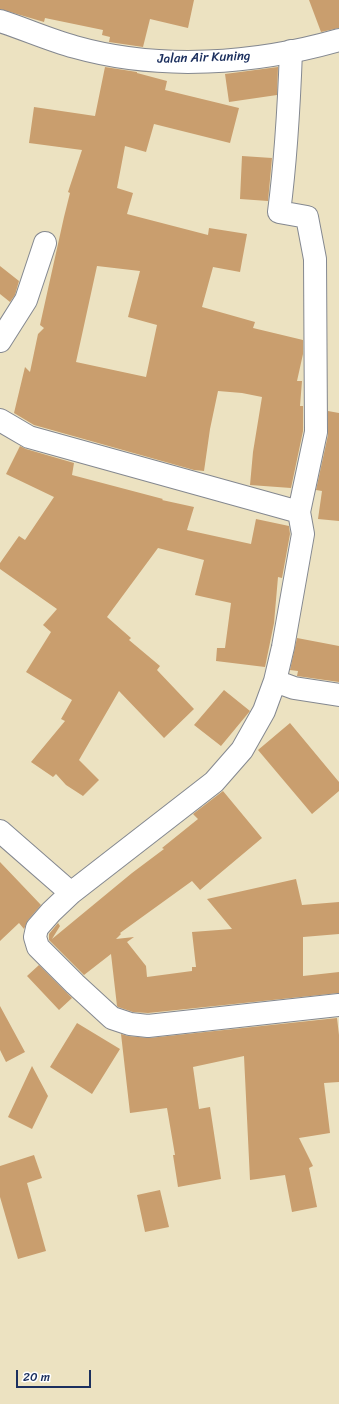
<!DOCTYPE html>
<html>
<head>
<meta charset="utf-8">
<style>
	body { margin:0 }
	#map { position:relative; width:339px; height:1404px; overflow:hidden; background:#ece2c1; font-family:Sriracha,sans-serif }
	canvas { display:block }
	.scale { position:absolute; left:16px; top:1370px; width:75px; height:18px; box-sizing:border-box; border:2px solid #1b2f5e; border-top:0; padding-left:5px; font-size:12px; line-height:14px; white-space:nowrap; color:#1b2f5e; -webkit-text-stroke:3px #fff; paint-order:stroke }
</style>
</head>
<body>
<div id="map">
<canvas width="339" height="1404"></canvas>
<div class="scale">20 m</div>
</div>
<script>
const c = document.querySelector('canvas').getContext('2d');
c.lineJoin = 'round';
function paint(path, color) {
  c.fillStyle = color;
  c.fill(path, 'evenodd');
}
function strokePath(path, color, width, dash) {
  c.strokeStyle = color;
  c.lineWidth = width;
  c.lineCap = dash ? 'butt' : 'round';
  c.setLineDash(dash || []);
  c.stroke(path);
}
function label(font, color, halo, rows, align = 'center') {
  c.font = font + ' Sriracha,sans-serif';
  c.lineWidth = 3.5;
  c.setLineDash([]);
  c.textBaseline = 'middle';
  c.strokeStyle = halo;
  c.fillStyle = color;
  for (const [text, x, y, turn = 0] of rows) {
    c.save();
    c.translate(x, y);
    c.rotate((+turn || 0) * Math.PI / 180);
    c.textAlign = isNaN(turn) ? turn : align;
    if (halo) c.strokeText(text, 0, 0);
    c.fillText(text, 0, 0);
    c.restore();
  }
}
paint(new Path2D(`
	M0 0H194L188 28 150 19 143 47 109 42 110 37 102 35 103 30 45 18 44 22 0 9Z
	M309 0H339V28L321 32Z
	M105 67 137 72V73L167 81 165 90 239 108 230 143 154 124 146 152 125 146 117 188 133 193 127 214 208 235 209 228 247 234 240 272 213 267 202 307 255 322 253 328 303 340V354L297 381H302L300 406H303V431L291 488 250 485 253 452 262 397 242 393 218 391 210 429 204 471 194 470 34 425 14 413 25 367 30 372 38 334 44 328 40 325 64 217 70 193 68 192 82 150 29 143 34 107 95 116ZM97 266 140 271 128 317 157 325 146 377 76 362Z
	M278 67 277 95 229 102 225 74Z
	M242 156 272 158 268 201 240 199Z
	M0 266 19 281 15 295 10 302 0 294Z
	M328 411 339 413V521L318 519 322 491 316 490 328 435Z
	M20 446 26 449 74 463 72 475 163 499 162 500 194 507 187 530 251 544 256 519 289 526 290 534 282 578 278 577 274 623 265 667 216 661 217 648H225L231 603 195 595 204 560 158 548 107 617 131 638 129 640 160 666 157 670 194 709 164 738 119 691 79 760 99 780 83 796 66 785 56 774 53 777 31 762 65 721 61 719 72 700 26 672 51 632 43 625 57 609 0 569V563L19 536 25 540 54 497 6 474Z
	M297 638 339 646V682L297 676 298 671 290 670Z
	M224 690 250 711 221 746 194 725Z
	M290 723 339 782V791L312 814 258 750Z
	M223 791 262 838 200 890 192 881 120 933 121 934 116 939 134 937 127 942 146 966 147 977 192 971V967H196L192 932 232 929 207 899 296 879 302 905 339 902V934L303 937V976L339 972V993L148 1013 133 1012 118 1007 117 1006 111 954 84 975 49 940V934L58 923 60 926 52 939 132 873 164 849 162 848 198 819 193 814Z
	M0 862 41 905 28 920 24 929 19 923 0 941Z
	M39 965 72 998 59 1010 27 976Z
	M0 1006 25 1052 6 1062 0 1050Z
	M337 1018 339 1035V1082L324 1083 330 1133 299 1138 313 1166 309 1168 317 1207 292 1212 285 1175 250 1180 244 1056 193 1067 199 1109 210 1107 221 1179 178 1187 173 1155H175L167 1108 130 1113 121 1034 128 1036 149 1038Z
	M77 1023 120 1049 92 1094 50 1067Z
	M32 1066 48 1096 32 1129 8 1117Z
	M34 1155 42 1178 27 1183 46 1251 18 1259 0 1197V1166Z
	M160 1190 169 1227 145 1232 137 1195Z`), '#c99e6e');
const street = new Path2D(`
	M291 51C289 105 286 159 279 212L307 217 315 259 316 432 299 512
	M0 341 26 300 45 243
	M0 420 29 437 299 512 303 534 283 647 275 681 264 711 242 750 214 782 71 893 51 912 37 928 35 937 38 947 75 984 112 1018 130 1024 148 1026 339 1005
	M275 681 294 688 339 695
	M0 831 71 893`);
const secondary = new Path2D(`
	M0 21C25 29 49 40 75 47 160 71 255 64 339 40`);
strokePath(street, '#848890', 24);
strokePath(secondary, '#848890', 24);
strokePath(street, '#fff', 22);
strokePath(secondary, '#fff', 22);
label('13px', '#1b2f5e', '#fff', [
	["Jalan Air Kuning",204,58,-2]
]);
</script>
</body>
</html>
